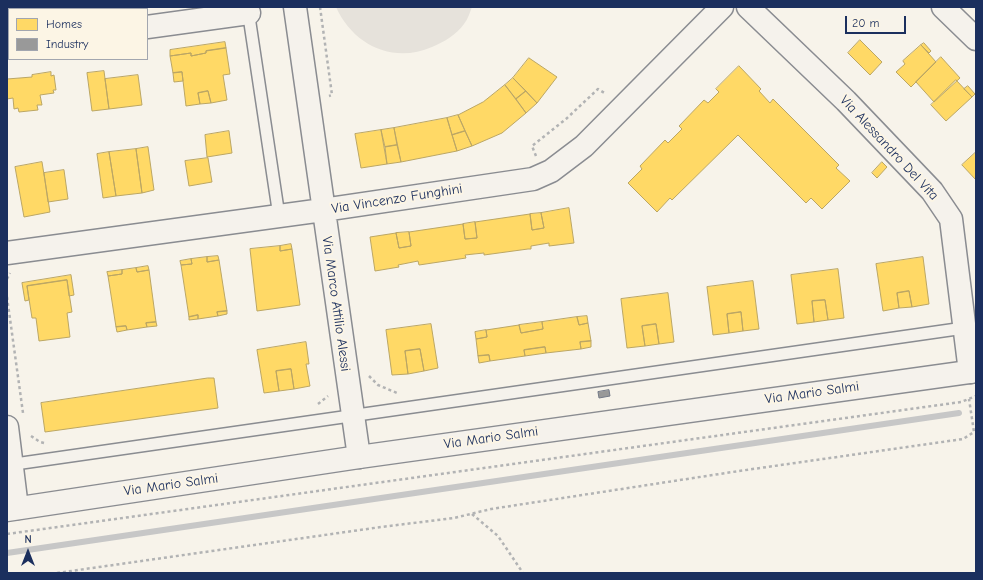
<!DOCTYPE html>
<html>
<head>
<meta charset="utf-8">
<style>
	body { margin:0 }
	#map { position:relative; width:983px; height:580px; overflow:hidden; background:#f7f3ea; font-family:"Comic Neue",sans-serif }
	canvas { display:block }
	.frame { position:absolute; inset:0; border:8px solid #1b2f5e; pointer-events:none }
	.legend { position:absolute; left:8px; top:8px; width:140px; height:52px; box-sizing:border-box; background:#fcf5e5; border:1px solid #a2a6af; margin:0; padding:5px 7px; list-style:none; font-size:12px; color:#1b2f5e }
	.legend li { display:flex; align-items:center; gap:8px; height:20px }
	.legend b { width:20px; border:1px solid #a2a6af }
	.north { position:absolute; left:8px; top:532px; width:40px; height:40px; -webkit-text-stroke:3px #fcf5e5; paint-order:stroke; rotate:0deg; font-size:11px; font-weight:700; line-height:16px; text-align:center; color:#1b2f5e }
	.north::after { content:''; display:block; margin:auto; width:14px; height:18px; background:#1b2f5e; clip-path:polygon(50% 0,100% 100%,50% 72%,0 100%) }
	.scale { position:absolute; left:845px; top:16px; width:61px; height:18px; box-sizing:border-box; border:2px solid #1b2f5e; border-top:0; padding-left:5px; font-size:12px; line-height:14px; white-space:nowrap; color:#1b2f5e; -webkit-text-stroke:3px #fcf5e5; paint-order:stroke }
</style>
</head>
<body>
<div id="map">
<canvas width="983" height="580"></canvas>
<div class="frame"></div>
<ul class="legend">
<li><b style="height:11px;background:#ffd966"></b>Homes</li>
<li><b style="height:11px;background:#999"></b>Industry</li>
</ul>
<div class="north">N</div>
<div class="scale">20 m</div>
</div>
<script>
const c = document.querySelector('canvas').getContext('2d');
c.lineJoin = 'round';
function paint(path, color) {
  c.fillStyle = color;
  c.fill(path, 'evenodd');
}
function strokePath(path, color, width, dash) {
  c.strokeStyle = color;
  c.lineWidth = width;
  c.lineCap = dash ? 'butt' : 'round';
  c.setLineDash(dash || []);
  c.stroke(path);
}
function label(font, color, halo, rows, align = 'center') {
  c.font = font + ' "Comic Neue",sans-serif';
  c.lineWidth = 4;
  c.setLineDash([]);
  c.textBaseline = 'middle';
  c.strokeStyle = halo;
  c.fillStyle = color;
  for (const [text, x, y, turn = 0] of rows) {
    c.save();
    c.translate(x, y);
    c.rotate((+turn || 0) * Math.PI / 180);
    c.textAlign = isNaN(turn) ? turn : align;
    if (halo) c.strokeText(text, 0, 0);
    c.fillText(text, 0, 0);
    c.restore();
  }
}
paint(new Path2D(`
	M336 7H472C470 12 468 19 464 24 456 35 444 42 432 47 393 64 353 45 336 7Z`), '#e6e2db');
const homes = new Path2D(`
	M11 7H29V9H11Z
	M860 40 882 62 870 75 848 53Z
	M225 42 226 48 206 51V53L191 56V53L170 56V50Z
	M924 43 931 51 929 53 921 45Z
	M921 45 936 62 911 87 896 72 905 64 903 61Z
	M226 48 230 74 223 75 227 100 211 103 208 91 198 93 200 104 186 106 182 72 173 73 170 56 191 53V56L206 53V51Z
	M941 57 960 78 934 102 916 82Z
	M529 58 557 77 537 103 513 78Z
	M739 66 761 89 759 91 770 103 773 99 839 165 836 168 850 181 822 209 811 198 806 203 738 135 672 200 670 198 657 212 628 183 642 169 640 166 665 140 668 143 682 129 679 126 704 100 708 103 719 92 716 89Z
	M104 71 109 109 92 111 87 73Z
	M51 72V76L54 75 56 90H53L54 93 40 95 42 105H37L38 110 19 112 18 108 14 109 13 98 7 99V79L32 77V75Z
	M182 72 183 81 174 82 173 73Z
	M138 75 142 105 109 109 105 79Z
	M513 78 526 91 516 99 505 85Z
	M956 80 972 97 946 121 931 105Z
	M505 85 526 113 502 133 472 146 458 115 483 102Z
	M968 86 975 94 972 97 964 89Z
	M208 91 211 103 200 104 198 93Z
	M526 91 537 103 526 113 516 99Z
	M458 115 465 131 452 135 447 118Z
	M447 118 457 151 401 162 394 128Z
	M394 128 397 145 385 147 381 130Z
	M381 130 387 164 361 168 355 134Z
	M229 131 232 153 207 157 205 135Z
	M465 131 472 146 457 151 452 135Z
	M397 145 401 162 387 164 385 147Z
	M148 147 154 190 142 193 136 149Z
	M136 149 142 193 116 196 109 152Z
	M109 152 116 196 103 198 97 154Z
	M976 152V180L962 165Z
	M208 158 212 182 189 186 185 161Z
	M42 162 50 212 24 217 15 167Z
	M882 162 887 167 877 178 872 173Z
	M64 170 68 199 48 202 44 173Z
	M569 208 574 243 549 246V243L531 246V249H528L484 255V253L474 254 465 255 466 258 419 265 418 261 398 265 399 267 375 271 370 237 396 233 399 248 411 246 409 232 463 224 465 239 477 238 475 222 530 214 532 230 544 228 541 213Z
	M541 213 544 228 532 230 530 214Z
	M475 222 477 238 465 239 463 224Z
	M409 232 411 246 399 248 396 233Z
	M291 244 292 249 280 251V246Z
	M280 246V251L292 249 300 305 257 311 250 249Z
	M218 256 219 260 207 262V257Z
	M207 257V262L219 260 227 311 217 312 218 316 198 319V315L189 317 181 265 192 264 191 259Z
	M923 257 929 304 912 307 909 291 897 293 899 308 883 311 876 264Z
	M191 259 192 264 181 265 180 261Z
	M148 266 149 270 137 272 136 268Z
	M136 268 137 272 149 270 156 322 146 323 147 327 127 330 126 326 116 327 108 276 122 274V270Z
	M838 269 844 318 828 320 825 300 812 301 814 322 797 324 791 275Z
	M122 270V274L108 276 107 272Z
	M71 275 74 295 69 296 67 280 27 286 29 300 25 301 22 283Z
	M67 280 72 312 67 313 70 337 39 341 36 318H32L27 286Z
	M753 281 759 329 743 331 741 312 727 314 729 333 713 335 707 287Z
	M909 291 912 307 899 308 897 293Z
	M668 293 674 342 659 344 656 324 642 326 645 346 627 348 621 299Z
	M825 300 828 320 814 322 812 301Z
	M227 311V314L218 316 217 312Z
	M741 312 743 331 729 333 727 314Z
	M198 315V319L189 320V317Z
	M587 316 588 323 579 325 577 317Z
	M577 317 579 325 588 323 591 341 580 342 581 349 546 353 545 347 524 350 525 356 490 361 489 355 478 356 476 339 487 337 486 330 519 325 521 333 543 329 542 322Z
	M156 322 157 326 147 327 146 323Z
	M542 322 543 329 521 333 519 325Z
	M431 324 438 368 424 371 420 349 405 351 408 374 392 375 386 330Z
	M656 324 659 344 645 346 642 326Z
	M126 326 127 330 117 332 116 327Z
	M486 330 487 337 476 339 475 332Z
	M591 341V347L581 349 580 342Z
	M306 342 309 364H306L310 386 294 389 291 369 276 371 279 391 264 393 257 350Z
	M545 347 546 353 525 356 524 350Z
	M420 349 424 371 408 374 405 351Z
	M489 355 490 361 479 363 478 356Z
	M291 369 294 389 279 391 276 371Z
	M208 378H214L218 408 45 432 41 403Z`);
paint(homes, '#ffd966');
strokePath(homes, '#bba664', 1);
const industry = new Path2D(`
	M609 390 610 396 599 398 598 392Z`);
paint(industry, '#999');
strokePath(industry, '#737987', 1);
strokePath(new Path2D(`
	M7 553 959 413`), '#c7c7c7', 6);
const lane = new Path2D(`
	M248 10 279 216
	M8 465 964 328`);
const street = new Path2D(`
	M295 7 359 457
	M748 7 846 101 932 191 951 219 970 372
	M147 27 249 13
	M7 46H9
	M7 253 323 210 533 179 551 171 584 146 722 7
	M7 427 17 508`);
const secondary = new Path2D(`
	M943 7 976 39
	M7 510 359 457 976 371`);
strokePath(lane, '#8a8c91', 14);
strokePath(street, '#8a8c91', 25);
strokePath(secondary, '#8a8c91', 25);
strokePath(new Path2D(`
	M320 7 332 95 329 96
	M536 156 532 146 566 119 598 89 606 94
	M7 279 10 273
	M7 297 23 413
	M369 376 378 385 397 393
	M318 404 328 396
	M31 436 40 442 44 443
	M472 514 498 536 523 573
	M7 534 961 402 976 396
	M57 573 381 527 454 518 491 509 739 471 963 439 974 432 969 399`), '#b2b3b4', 2.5, [3, 3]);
strokePath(lane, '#f5f2ec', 11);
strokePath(street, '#f5f2ec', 22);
strokePath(secondary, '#f5f2ec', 22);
label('14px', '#1b2f5e', '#fcf5e5', [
	["Via Alessandro Del Vita",889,148,47],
	["Via Vincenzo Funghini",397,199,-9],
	["Via Marco Attilio Alessi",336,304,82],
	["Via Mario Salmi",812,393,-8],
	["Via Mario Salmi",491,438,-8],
	["Via Mario Salmi",171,485,-8]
]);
</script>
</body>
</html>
